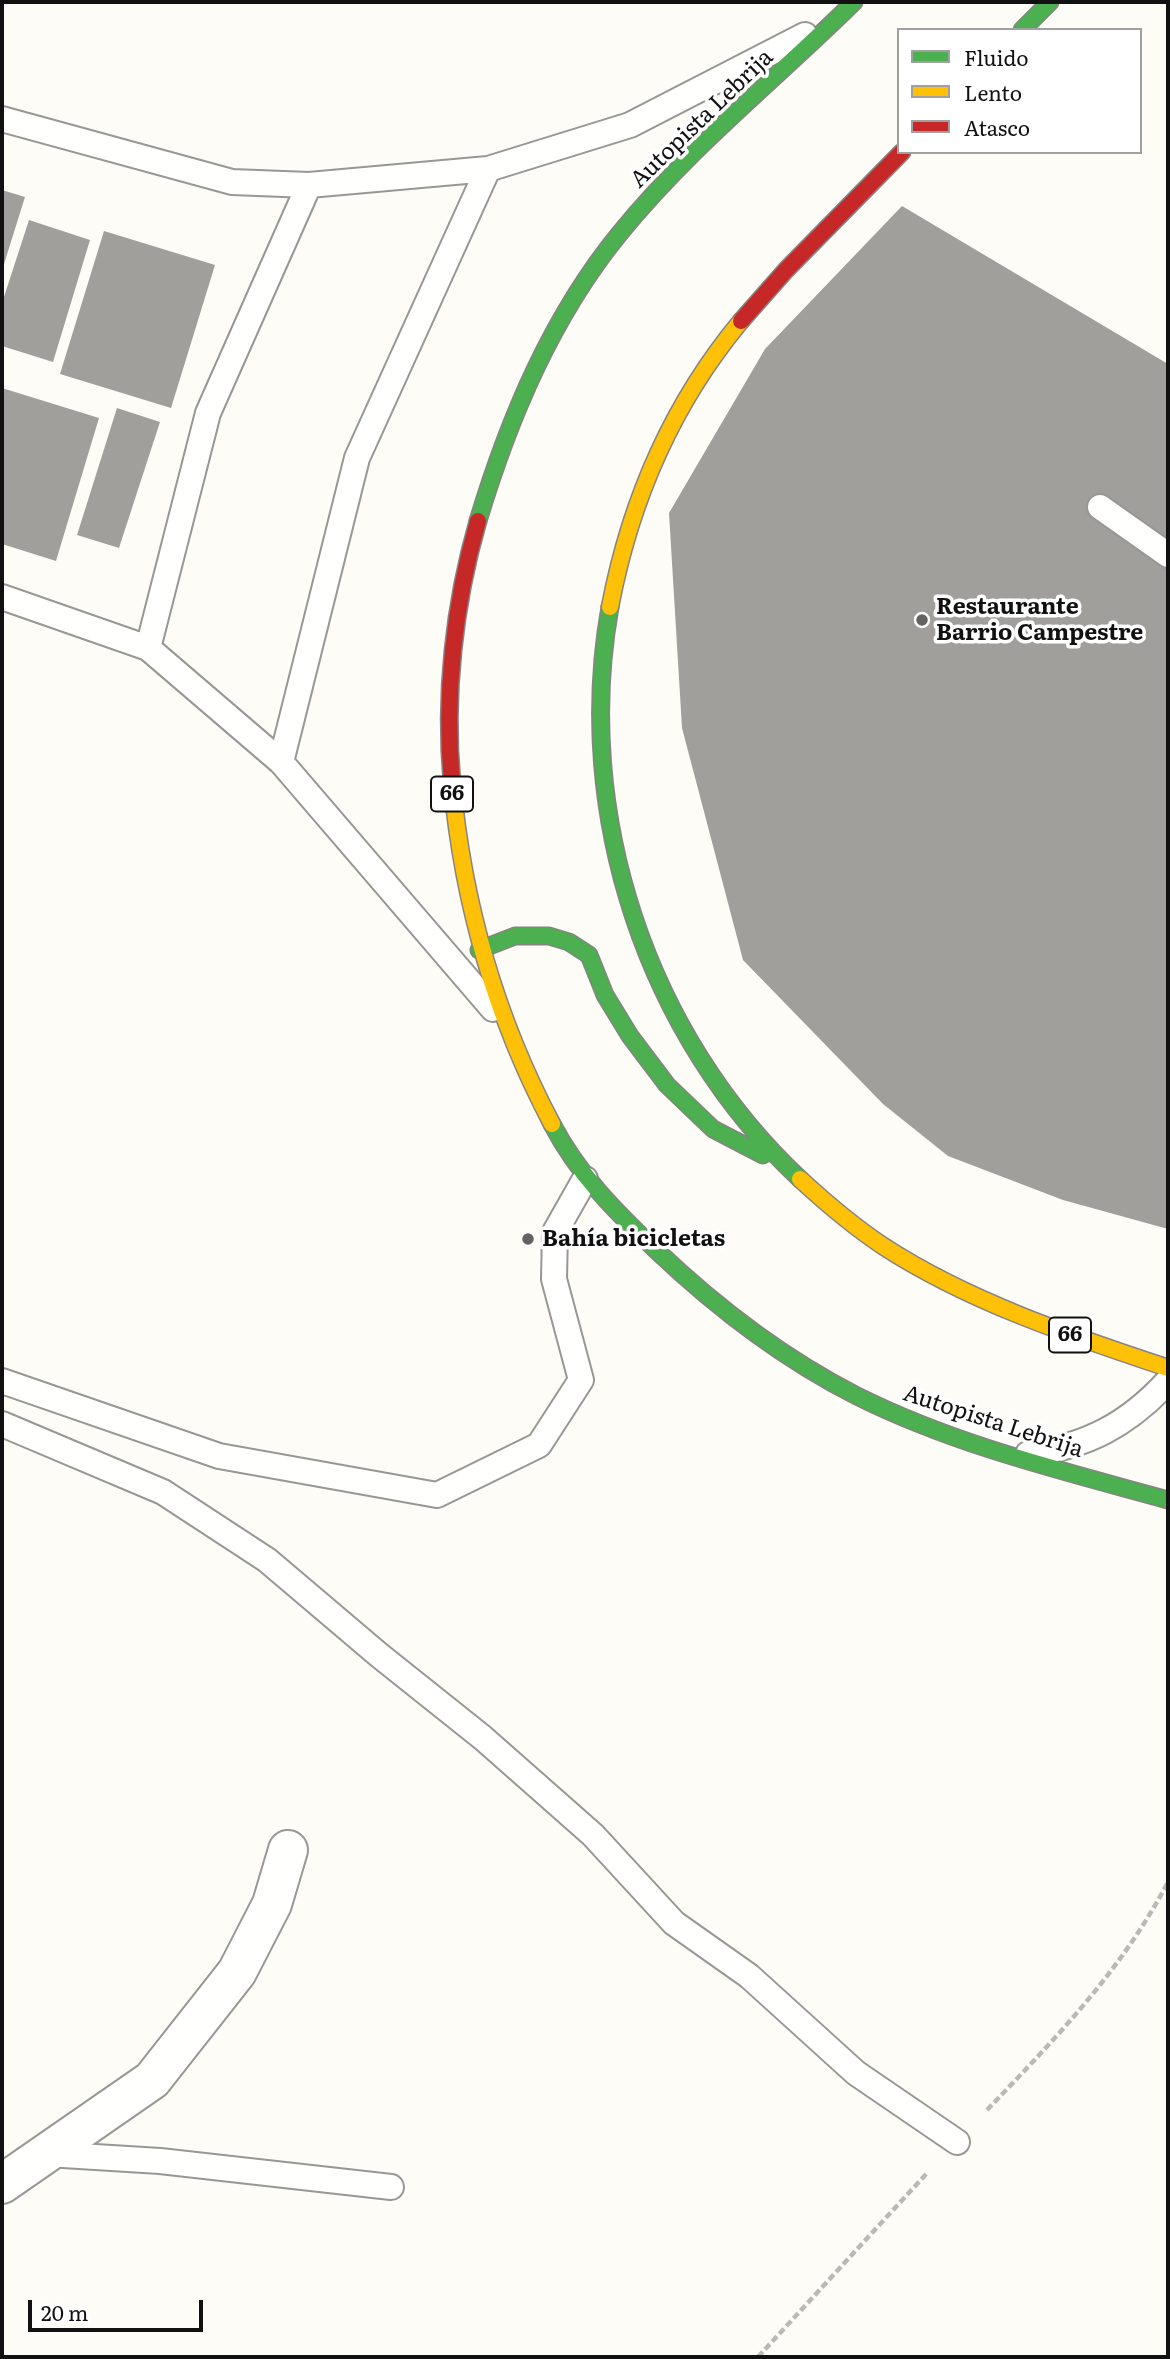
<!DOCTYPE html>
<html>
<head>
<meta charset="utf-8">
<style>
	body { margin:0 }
	#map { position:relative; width:1170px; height:2359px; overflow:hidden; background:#fdfcf7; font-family:Literata,serif }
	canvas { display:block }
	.frame { position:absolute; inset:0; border:4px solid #111; pointer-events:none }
	.legend { position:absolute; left:897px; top:28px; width:245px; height:126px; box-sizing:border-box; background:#fff; border:2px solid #a0a0a0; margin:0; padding:9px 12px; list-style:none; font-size:21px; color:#111 }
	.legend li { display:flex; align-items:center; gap:14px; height:35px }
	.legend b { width:35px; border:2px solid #a0a0a0 }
	.scale { position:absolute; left:28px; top:2300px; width:175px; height:32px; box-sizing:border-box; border:4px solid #111; border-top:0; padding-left:9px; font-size:21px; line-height:24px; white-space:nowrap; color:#111; -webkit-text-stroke:5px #fff; paint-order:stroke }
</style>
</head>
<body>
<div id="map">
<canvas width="1170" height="2359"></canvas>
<div class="frame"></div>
<ul class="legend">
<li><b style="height:9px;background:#4caf50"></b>Fluido</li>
<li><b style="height:9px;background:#ffc107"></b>Lento</li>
<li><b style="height:9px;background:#c62828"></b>Atasco</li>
</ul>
<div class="scale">20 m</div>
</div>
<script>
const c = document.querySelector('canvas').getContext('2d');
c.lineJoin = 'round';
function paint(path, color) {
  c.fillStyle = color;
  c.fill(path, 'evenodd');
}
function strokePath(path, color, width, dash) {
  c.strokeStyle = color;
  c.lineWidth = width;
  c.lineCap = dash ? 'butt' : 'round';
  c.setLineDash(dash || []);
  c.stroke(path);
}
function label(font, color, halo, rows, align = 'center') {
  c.font = font + ' Literata,serif';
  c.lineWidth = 7;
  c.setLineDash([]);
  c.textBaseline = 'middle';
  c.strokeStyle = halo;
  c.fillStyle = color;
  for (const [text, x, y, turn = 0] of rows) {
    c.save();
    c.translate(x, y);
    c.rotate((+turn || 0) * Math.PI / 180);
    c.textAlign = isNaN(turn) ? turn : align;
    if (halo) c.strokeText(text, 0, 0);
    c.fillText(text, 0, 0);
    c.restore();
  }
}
paint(new Path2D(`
	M2 190 25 197 4 264H2Z
	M902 206 1168 364V1229L1063 1200 948 1156 883 1104 743 960 682 728 669 513 765 349Z
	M29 220 90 240 53 362 2 346V303Z
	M104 231 215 265 171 408 60 374Z
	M2 388 99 418 56 561 2 544Z
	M117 408 160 422 119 548 77 535Z`), '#a19f9c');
const lane = new Path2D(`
	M2 119 232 182 309 185
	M1100 507 1168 555
	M2 597 148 648
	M281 762 357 458 488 169
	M493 1009 281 762 148 648 208 413 309 185 488 169 630 125 805 35
	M2 1381 219 1456 437 1495 539 1445 581 1380 554 1279 555 1232 585 1179
	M2 1424 163 1492 267 1560 379 1655 483 1738 593 1835 674 1923 749 1976 856 2073 957 2142
	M1028 1454C1086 1447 1129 1424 1168 1381
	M47 2154 160 2161 391 2187`);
const street = new Path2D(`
	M2 2184 152 2080 237 1972 272 1904 288 1850`);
const fast = new Path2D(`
	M1022 30 1050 2
	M478 521C509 418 552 316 620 233 689 148 776 79 854 2
	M610 607C573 814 647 1036 800 1179
	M479 950 515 936H549L569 942 589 955 605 995 630 1036 667 1085 713 1129 763 1155
	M552 1124C578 1174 615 1211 656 1250 716 1307 782 1358 857 1396 955 1445 1063 1471 1168 1500`);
const slow = new Path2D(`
	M610 607C630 502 672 404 741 321
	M452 783C463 904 495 1016 552 1124
	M800 1179C826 1203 853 1226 883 1246 969 1302 1072 1336 1168 1368`);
const jam = new Path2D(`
	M741 321 786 270 902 152
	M452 783C444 696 454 604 478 521`);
strokePath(lane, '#979795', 28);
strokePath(street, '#979795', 42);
strokePath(fast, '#858482', 19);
strokePath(slow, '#858482', 19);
strokePath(jam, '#858482', 19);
strokePath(new Path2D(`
	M987 2110C1055 2039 1122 1970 1168 1882
	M758 2357 928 2172`), '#b9b9b8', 4.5, [7, 3.5]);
strokePath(lane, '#fffffe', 24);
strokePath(street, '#fffffe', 38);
strokePath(fast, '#4caf50', 16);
strokePath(slow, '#ffc107', 16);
strokePath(jam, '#c62828', 16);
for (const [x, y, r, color] of [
	[922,620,7,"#646362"],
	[528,1239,7,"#646362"]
]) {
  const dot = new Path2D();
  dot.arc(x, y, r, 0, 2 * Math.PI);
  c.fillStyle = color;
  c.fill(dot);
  strokePath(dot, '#fff', 2.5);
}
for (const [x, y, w] of [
	[452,794,42],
	[1070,1335,42]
]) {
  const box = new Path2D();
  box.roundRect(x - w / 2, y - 17.5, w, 35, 5);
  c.fillStyle = '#fff';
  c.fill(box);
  strokePath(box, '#111', 2);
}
label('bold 21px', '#111', null, [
	["66",452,794],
	["66",1070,1335]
]);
label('23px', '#111', '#fff', [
	["Autopista Lebrija",702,119,-44],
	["Autopista Lebrija",993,1422,18]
]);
label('bold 23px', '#111', '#fff', [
	["Restaurante",936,607],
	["Barrio Campestre",936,633],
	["Bahía bicicletas",542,1239]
], 'left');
</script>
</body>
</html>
